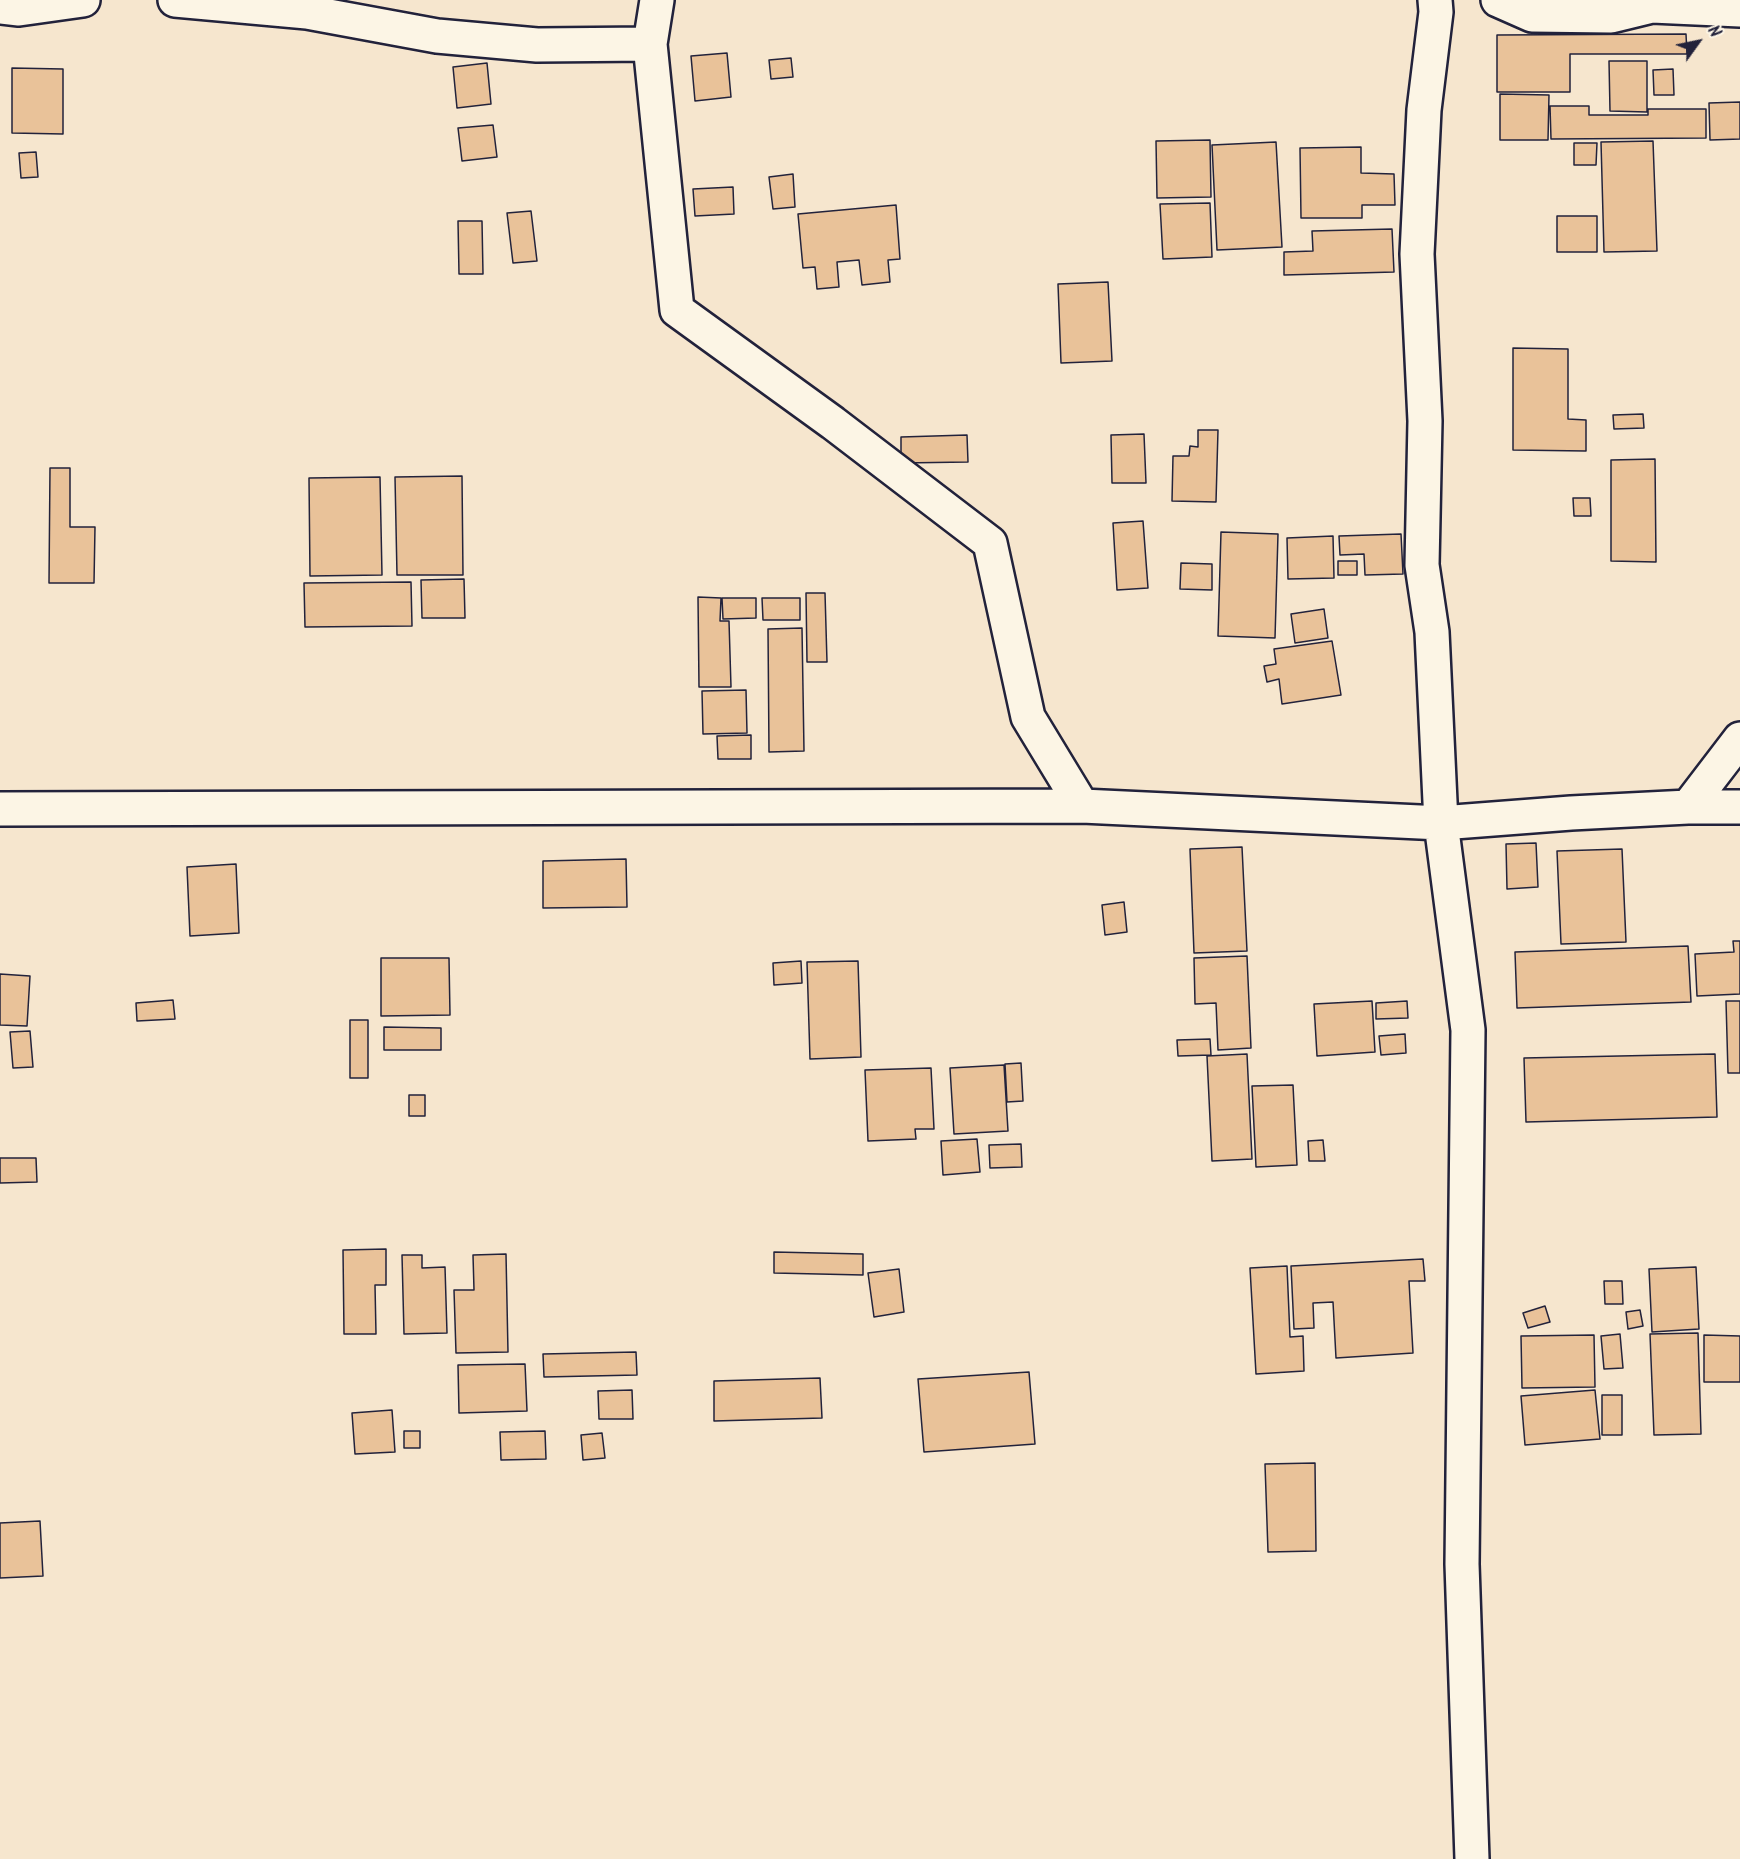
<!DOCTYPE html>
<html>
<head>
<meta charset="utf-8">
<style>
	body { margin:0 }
	#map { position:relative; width:1740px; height:1859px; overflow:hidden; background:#f6e6ce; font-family:Kalam,sans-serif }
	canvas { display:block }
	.north { position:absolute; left:1668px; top:12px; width:60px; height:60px; -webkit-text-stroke:4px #fcf5e5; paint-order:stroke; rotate:57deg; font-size:16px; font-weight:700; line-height:24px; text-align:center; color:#22223b }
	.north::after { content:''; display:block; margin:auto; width:21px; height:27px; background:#22223b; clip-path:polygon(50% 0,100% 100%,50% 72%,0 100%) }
</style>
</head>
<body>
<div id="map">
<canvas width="1740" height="1859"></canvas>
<div class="north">N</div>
</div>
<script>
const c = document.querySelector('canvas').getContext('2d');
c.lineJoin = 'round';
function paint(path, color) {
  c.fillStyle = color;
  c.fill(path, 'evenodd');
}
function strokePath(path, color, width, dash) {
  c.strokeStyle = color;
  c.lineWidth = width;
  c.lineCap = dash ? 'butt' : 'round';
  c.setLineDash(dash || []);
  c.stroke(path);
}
const building = new Path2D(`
	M1686 34 1687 54H1570V92H1497V35Z
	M727 53 731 97 695 101 691 56Z
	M791 58 793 77 771 79 769 60Z
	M1609 61H1647V112L1610 111Z
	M487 63 491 104 457 108 453 67Z
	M12 68 63 69V134L12 133Z
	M1673 69 1674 95H1654L1653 70Z
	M1500 94 1549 95 1548 140H1500Z
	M1740 102V139L1710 140 1709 103Z
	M1550 106H1589V115H1648V109H1706V138L1551 139Z
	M493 125 497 157 462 161 458 128Z
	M1210 140 1211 197 1157 198 1156 141Z
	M1653 141 1657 251 1604 252 1601 142Z
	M1276 142 1282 247 1217 250 1212 145Z
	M1574 143H1597L1596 165H1574Z
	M1361 147V173L1394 174 1395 205H1362V218H1301L1300 148Z
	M36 152 38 177 21 178 19 153Z
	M793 174 795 207 773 209 769 177Z
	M733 187 734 214 695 216 693 189Z
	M1210 203 1212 257 1163 259 1160 204Z
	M896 205 900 259 888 260 890 282 862 285 859 260 837 262 839 287 817 289 815 267 803 268 798 214Z
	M531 211 537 261 513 263 507 213Z
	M1557 216H1597V252H1557Z
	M458 221H482L483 274H459Z
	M1392 229 1394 272 1284 275V252L1313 251 1312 231Z
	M1108 282 1112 361 1061 363 1058 284Z
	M1513 348 1568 349V419L1586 420V451L1513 450Z
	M1643 414 1644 428 1614 429 1613 415Z
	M1198 430H1218L1216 502 1172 501 1173 456H1189L1190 446 1198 447Z
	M1144 434 1146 483H1112L1111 435Z
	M967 435 968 462 901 463V437Z
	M1655 459 1656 562 1611 561V460Z
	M50 468H70V527H95L94 583H49Z
	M462 476 463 575H397L395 477Z
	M380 477 382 575 310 576 309 478Z
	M1573 498H1590L1591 516H1574Z
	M1143 521 1148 588 1117 590 1113 523Z
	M1221 532 1278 534 1275 638 1218 636Z
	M1401 534 1403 574 1365 575 1364 554 1340 555 1339 536Z
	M1333 536 1334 578 1288 579 1287 538Z
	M1338 561H1357V575H1338Z
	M1181 563 1212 564V590L1180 589Z
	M464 579 465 618H422L421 580Z
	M411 582 412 626 305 627 304 583Z
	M806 593H825L827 662H807Z
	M698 597 721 598 720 621H729L731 687H699Z
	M722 598H756V618L723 619Z
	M762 598H800V620H763Z
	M1324 609 1328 638 1295 643 1291 614Z
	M802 628 804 751 769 752 768 629Z
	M1332 641 1341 695 1282 704 1279 679 1267 682 1264 666 1276 664 1274 649Z
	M746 690 747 733 703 734 702 691Z
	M751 735V759H718L717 736Z
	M1536 843 1538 887 1507 889 1506 844Z
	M1242 847 1247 951 1194 953 1190 849Z
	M1622 849 1626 942 1561 944 1557 851Z
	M626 859 627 907 543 908V861Z
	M236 864 239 933 190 936 187 867Z
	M1124 902 1127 932 1105 935 1102 905Z
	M1733 941H1740V994L1697 996 1695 954 1734 952Z
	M1688 946 1691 1002 1517 1008 1515 952Z
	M1247 956 1251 1048 1218 1050 1216 1003 1195 1004 1194 958Z
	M381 958H449L450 1015 381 1016Z
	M801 961 802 983 774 985 773 963Z
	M858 961 861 1057 810 1059 807 962Z
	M0 974 30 976 27 1026 0 1025Z
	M173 1000 175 1019 137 1021 136 1003Z
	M1372 1001 1375 1052 1317 1056 1314 1004Z
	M1407 1001 1408 1018 1376 1019V1003Z
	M1726 1001H1740V1073H1728Z
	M350 1020H368V1078H350Z
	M384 1027 441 1028V1050H384Z
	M30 1031 33 1067 13 1068 10 1032Z
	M1405 1034 1406 1053 1381 1055 1379 1036Z
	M1210 1039 1211 1055 1178 1056 1177 1040Z
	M1247 1054 1252 1159 1212 1161 1207 1056Z
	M1715 1054 1717 1117 1526 1122 1524 1058Z
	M1021 1063 1023 1101 1007 1102 1005 1064Z
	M1004 1065 1008 1131 954 1134 950 1068Z
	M931 1068 934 1129H915L916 1139 868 1141 865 1070Z
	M1293 1085 1297 1165 1256 1167 1252 1086Z
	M409 1095H425V1116H409Z
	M977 1139 980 1172 943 1175 941 1141Z
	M1323 1140 1325 1161H1309L1308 1141Z
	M1021 1144 1022 1167 990 1168 989 1145Z
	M0 1158H36L37 1182 0 1183Z
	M386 1249V1285H375L376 1334H344L343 1250Z
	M774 1252 863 1254V1275L774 1273Z
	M506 1254 508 1352 456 1353 454 1290H474L473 1255Z
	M402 1255H422V1268L445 1267 447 1333 404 1334Z
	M1423 1259 1425 1281H1409L1413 1353 1336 1358 1333 1302 1313 1303 1314 1328 1294 1329 1291 1266Z
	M1287 1266 1290 1337 1303 1336 1304 1371 1256 1374 1250 1268Z
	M1696 1267 1699 1329 1652 1332 1649 1269Z
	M899 1269 904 1312 874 1317 868 1273Z
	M1604 1281H1622L1623 1304H1605Z
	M1545 1306 1550 1322 1528 1328 1523 1313Z
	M1640 1310 1643 1326 1628 1329 1626 1312Z
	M1698 1333 1701 1434 1654 1435 1650 1334Z
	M1620 1334 1623 1368 1604 1369 1601 1336Z
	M1594 1335 1595 1387 1522 1388 1521 1336Z
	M1704 1335 1740 1336V1382H1704Z
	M636 1352 637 1375 544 1377 543 1354Z
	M525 1364 527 1411 459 1413 458 1365Z
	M1029 1372 1035 1444 924 1452 918 1379Z
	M820 1378 822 1418 714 1421V1381Z
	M632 1390 633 1419H599L598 1391Z
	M1595 1390 1600 1439 1525 1445 1521 1396Z
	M1602 1395H1622V1435H1602Z
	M392 1410 395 1452 355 1454 352 1413Z
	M404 1431H420V1448H404Z
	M545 1431 546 1459 501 1460 500 1432Z
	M602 1433 605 1458 583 1460 581 1435Z
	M1315 1463 1316 1551 1268 1552 1265 1464Z
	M40 1521 43 1576 0 1578V1523Z`);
paint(building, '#e9c299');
strokePath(building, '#22223b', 1.5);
const minor = new Path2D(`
	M175 0 307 12 437 36 537 45 650 44
	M657 0 650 44 677 310 833 423 990 543 1028 717 1082 806
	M1435 0 1436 12 1424 110 1417 254 1425 421 1422 565 1432 632 1441 823 1468 1030 1462 1564 1472 1859
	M1498 0 1532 15 1611 16 1652 6 1740 10
	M0 7 19 9 83 0
	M1688 807 1740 739
	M0 809 1082 806 1441 823 1571 813 1688 807H1740`);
strokePath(minor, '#22223b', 38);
strokePath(minor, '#fcf5e5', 33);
</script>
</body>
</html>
